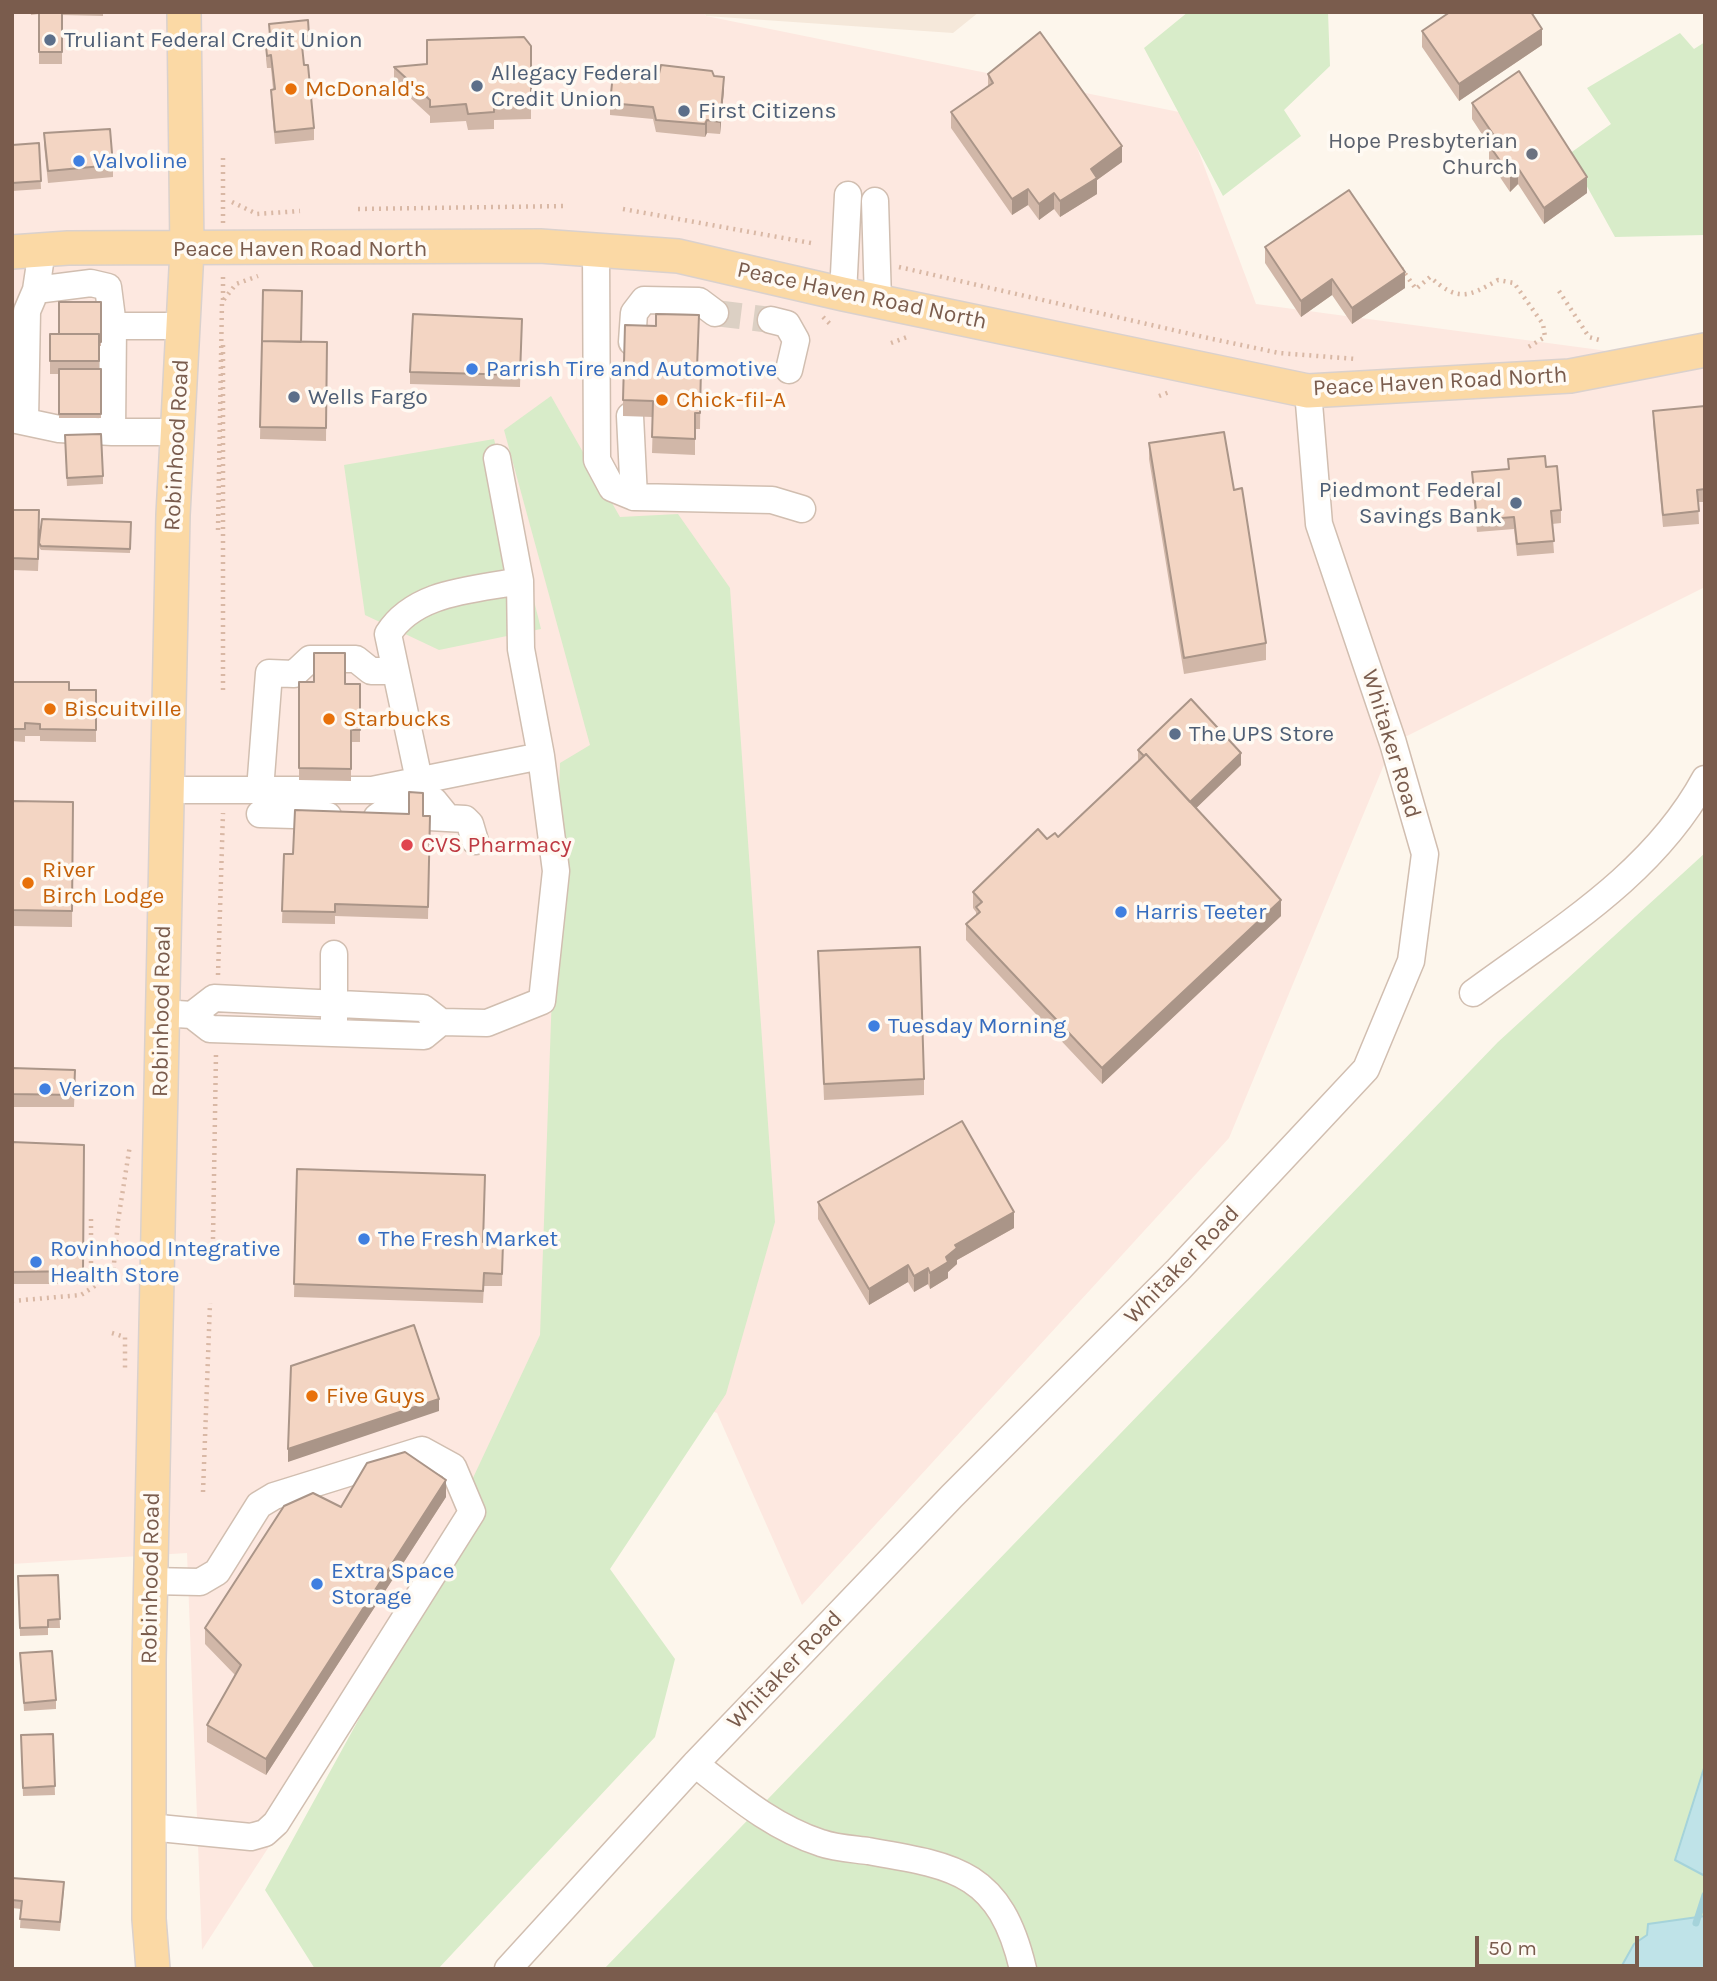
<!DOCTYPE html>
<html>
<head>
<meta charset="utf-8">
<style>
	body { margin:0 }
	#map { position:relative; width:1717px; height:1981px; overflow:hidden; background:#fdf6ec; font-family:Karla,sans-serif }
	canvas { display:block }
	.frame { position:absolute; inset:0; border:14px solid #7a5c4d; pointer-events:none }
	.scale { position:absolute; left:1475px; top:1936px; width:164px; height:32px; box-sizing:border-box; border:4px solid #7a5c4d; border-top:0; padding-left:9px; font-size:21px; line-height:24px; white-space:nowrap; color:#7a5c4d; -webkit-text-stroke:5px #fffaf3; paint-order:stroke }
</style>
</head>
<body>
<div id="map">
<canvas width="1717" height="1981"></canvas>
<div class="frame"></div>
<div class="scale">50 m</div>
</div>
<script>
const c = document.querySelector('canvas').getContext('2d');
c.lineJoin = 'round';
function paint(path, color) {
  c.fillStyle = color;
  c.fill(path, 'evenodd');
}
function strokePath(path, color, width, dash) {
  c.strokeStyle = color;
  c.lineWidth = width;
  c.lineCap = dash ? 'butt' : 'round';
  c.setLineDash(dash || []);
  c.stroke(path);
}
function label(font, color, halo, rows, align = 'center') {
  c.font = font + ' Karla,sans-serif';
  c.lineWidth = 7;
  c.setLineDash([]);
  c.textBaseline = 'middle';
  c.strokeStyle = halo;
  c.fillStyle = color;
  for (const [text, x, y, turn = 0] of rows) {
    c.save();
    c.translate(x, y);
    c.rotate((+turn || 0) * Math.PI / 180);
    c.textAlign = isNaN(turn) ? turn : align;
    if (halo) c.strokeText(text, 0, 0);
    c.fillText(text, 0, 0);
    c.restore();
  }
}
paint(new Path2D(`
	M704 12H979L953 33 706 16Z`), '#f5e8da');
paint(new Path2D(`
	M12 12H703L706 16 1184 113 1256 304 1705 364V587L1393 743 1229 1138 802 1605 717 1413 626 1381 583 1362 202 1950 187 1553 12 1564Z`), '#fde8e0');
paint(new Path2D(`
	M1188 12H1328L1330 66 1284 110 1301 136 1223 196 1144 48Z
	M1680 33 1694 49 1705 42V235L1615 237 1569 154 1611 124 1587 88Z
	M551 396 620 517 678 514 730 588 775 1222 726 1394 610 1569 675 1659 655 1737 438 1969H315L265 1890 366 1706 540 1335 560 763 590 745 504 430Z
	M494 439 541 629 439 650 365 615 344 465Z
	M1705 853V1969H604L1498 1042Z`), '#d8ecc9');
const water = new Path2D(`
	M1705 1765V1876L1675 1860Z
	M1705 1916V1969H1620L1634 1944 1647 1935 1648 1924Z`);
paint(water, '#bfe3e8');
strokePath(water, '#a5d3da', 2);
strokePath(new Path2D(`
	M1696 1923 1705 1895`), '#a5d3da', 7);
strokePath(new Path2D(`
	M715 313 771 320`), '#dcd0c4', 26, [26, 13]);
const minor = new Path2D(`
	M875 201 878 301
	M596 250 597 460 612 488 634 497 772 500 802 509
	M36 290 91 283 108 287 113 326 112 432H178
	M843 294 848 195
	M771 320 787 324 796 340 789 370
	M113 326H181
	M632 342 634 313 644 300 699 301 715 313
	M630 416 634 497
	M12 419 59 429 112 432
	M25 421 27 311 36 290 42 250
	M419 780 388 634C415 591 474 590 520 581
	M167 790H372L541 756 521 649 520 581 497 458
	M260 790 269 673 294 674 310 659H356L371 671H394
	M260 814 328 816
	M377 817 401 800 434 801 447 817
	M429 817 465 819 470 824 475 841
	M334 954V1022
	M1473 993C1557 931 1653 875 1705 779
	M177 1014 192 1015 210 1029 424 1036 441 1022
	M192 1015 214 998 423 1008 441 1022 487 1023 542 1001 556 871 541 756
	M695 1764C734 1794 772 1827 821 1843 835 1848 853 1849 868 1851 956 1866 1000 1872 1023 1969
	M149 1827 251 1837 265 1833 276 1823 472 1512 453 1467 422 1450 274 1496 259 1505 217 1572 200 1582 150 1581
	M508 1969 695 1764 952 1496 1178 1270 1366 1069 1411 961 1425 854 1393 743 1319 524 1308 391`);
const major = new Path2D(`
	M12 252 68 248 540 246 678 256 843 294 1308 391 1570 376 1705 350
	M153 1969 149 1919V1660L173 515 187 250 184 12`);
strokePath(minor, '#d1beb0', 29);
strokePath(major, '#dad1cd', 36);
strokePath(new Path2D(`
	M232 202 257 214 300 211
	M358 209 566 206
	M623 209 811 243
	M223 223V157
	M899 267 1208 338 1279 353 1356 359
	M1401 268 1416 289 1430 277C1458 302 1468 297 1498 280L1514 283 1543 324 1545 337 1525 349
	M1559 291 1589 337 1603 341
	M223 300V274
	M823 317 832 326
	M891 343 910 336
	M1159 396 1172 391
	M1704 509H1705
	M218 530 222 302 236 284 258 276
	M223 690V344
	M218 975 223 813
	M91 1219V1288
	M213 1239 216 1053
	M12 1301 81 1295 113 1274 118 1221 130 1145
	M112 1333 125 1337V1371
	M203 1492 210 1303`), '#d9b8a5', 4.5, [2, 5]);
strokePath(minor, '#fff', 26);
strokePath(major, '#fbd9a5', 33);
paint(new Path2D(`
	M31 12H103V16L62 15V64H39V14L31 15Z
	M269 24 309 36V48L302 49 314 128V140L275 144 271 102V90L273 89 271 68H267L266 59V46L270 47Z
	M1422 31 1542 45 1459 101 1422 47Z
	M531 46V119L494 120V129L468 130 466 121 430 123V116L394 83V67L427 64Z
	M988 74 1122 162 1097 180V194L1060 217 1054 209 1039 220 1028 205 1012 215 951 128V112L988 86Z
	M714 76 724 89 720 134 707 133 705 137 656 132 653 119 610 115V103L658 78Z
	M1472 103 1587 193 1544 224 1518 184 1510 192 1489 161V145L1472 119Z
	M44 133 113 165V177L48 183 44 145Z
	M39 143 41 189 12 191V145Z
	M1265 247 1405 288 1352 324 1332 295 1301 317 1265 263Z
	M101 302V346H99V369H101V418H59V374H50V334H59Z
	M522 319 520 387 410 384V372Z
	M699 331 697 368H701L700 429H695V455L652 453 653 417 623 416V400Z
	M262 341 327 342 326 441 260 439Z
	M1705 406V502H1698L1699 524 1663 527 1653 423V411Z
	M1149 443 1234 490 1266 643V660L1184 674 1149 459Z
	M65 444 103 476V484L67 486Z
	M1508 459 1546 467 1561 510V523L1552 524 1554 553 1517 556 1514 529 1477 532 1472 485V472L1508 469Z
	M12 510 39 541 131 522 130 553 41 550 39 547 38 571 12 570Z
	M12 682 69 690H96V742L40 741V736H25V742L12 741Z
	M299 682 360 684V742H351V781L299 780Z
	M1138 750 1241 765 1196 808 1281 916 1102 1084 966 940V924L976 915V912L973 908V892L1047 839 1058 837 1138 761Z
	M12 801 73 802 72 927 12 926Z
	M423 816H430L428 919 335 916V924L282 923 284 854H293Z
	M818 951 924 1079V1095L824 1100Z
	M12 1068 75 1083 74 1107H12Z
	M12 1142 84 1145 83 1284H12Z
	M297 1169 484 1242 503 1243 502 1286H484L483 1303 294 1297Z
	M818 1202 1014 1228 957 1260V1264L948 1272V1278L930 1289 928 1284 914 1292 908 1282 869 1305 818 1219Z
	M446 1497 266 1775 207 1742V1725L235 1675 205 1644V1628L341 1507Z
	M58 1575 60 1628H48V1635L20 1636 18 1576Z
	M20 1653 56 1700V1709L24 1711Z
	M53 1734 55 1795 23 1796 21 1735Z
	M12 1878 64 1890 60 1931 20 1928 21 1909 12 1908Z`), '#d1b7a8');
paint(new Path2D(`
	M1542 29V45L1459 101V84Z
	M724 77V89L720 134V122Z
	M707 120V133L705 137V124Z
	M1122 146V162L1097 180V194L1060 217V201L1091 169Z
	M1518 168V184L1510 192V175Z
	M1587 177V193L1544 224V208Z
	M1028 189V205L1012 215V199Z
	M1054 193V209L1039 220V204Z
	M1405 272V288L1352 324V308Z
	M1332 279V295L1301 317V301Z
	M1241 753V765L1188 816V803Z
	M1281 900V916L1102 1084V1068Z
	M1014 1212V1228L957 1260V1264L948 1272V1278L930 1289V1273L946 1257 955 1245Z
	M908 1265V1282L869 1305V1289Z
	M928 1268V1284L914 1292V1276Z
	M439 1399V1411L288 1462V1449Z
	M446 1480V1497L266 1775V1759Z`), '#aa9588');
const building = new Path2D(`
	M39 12H62V52H39Z
	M1450 12H1531L1542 29 1459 84 1422 31Z
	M308 20 309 36H301L304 65H308L314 128 275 132 271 90 275 89 271 55 267 56 266 46 271 47 269 24Z
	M1040 32 1122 146 1091 169 1097 178 1060 201 1054 193 1039 204 1028 189 1012 199 951 112 993 83 988 74Z
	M524 37 531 46V103L494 104V112L468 114 466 104 430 107V100L394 67 427 64V40Z
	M661 65 712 71 714 76 724 77 720 122 707 120 705 124 656 120 653 107 610 103 613 74 658 78Z
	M1519 71 1587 177 1544 208 1518 168 1510 175 1489 145 1497 140 1472 103Z
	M110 129 113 165 48 171 44 133Z
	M39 143 41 181 12 183V145Z
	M1349 190 1405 272 1352 308 1332 279 1301 301 1265 247Z
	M263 290 302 291 301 342 262 341Z
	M59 302H101V342H99V334H59Z
	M413 314 522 319 520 375 410 372Z
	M656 314 699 315 697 368H701L700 413H695V439L652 437 653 401 623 400 625 325 656 326Z
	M50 334H99V361H50Z
	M262 341 327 342 326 428 260 427Z
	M59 369H101V414H59Z
	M1705 406V489L1697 490 1699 511 1663 515 1653 411Z
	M1224 432 1234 490 1242 488 1266 643 1184 658 1149 443Z
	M101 434 103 476 67 478 65 435Z
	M1545 456 1546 467 1557 466 1561 510 1551 511 1554 541 1517 544 1514 517 1477 520 1472 472 1509 469 1508 459Z
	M12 510H39L38 559 12 558Z
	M42 519 131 522 130 549 41 546 39 543Z
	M314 653H345V684H360V730H351V769L299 768V682H314Z
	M12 682H69V690H96V730L40 729V724L25 723V729H12Z
	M1191 699 1241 753 1190 802 1146 754 1144 756 1138 750Z
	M1146 754 1281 900 1102 1068 966 924 980 912 976 907 982 902 973 892 1038 829 1047 839 1055 833 1058 837Z
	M409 792 423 793V816H430L428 907 335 904V912L282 911 284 854H293L295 810 409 814Z
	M12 801 73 802 72 911 12 910Z
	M920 947 924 1079 824 1084 818 951Z
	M12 1068 75 1070 74 1095 12 1094Z
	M962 1121 1014 1212 955 1245 957 1248 946 1257 948 1262 930 1273 928 1268 914 1276 908 1265 869 1289 818 1202Z
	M12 1142 84 1145 83 1271 12 1272Z
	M297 1169 485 1175 483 1242 503 1243 502 1274 484 1273 483 1291 294 1284Z
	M414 1325 439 1399 288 1449 291 1366Z
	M405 1452 446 1480 266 1759 207 1725 241 1665 205 1628 284 1506 313 1493 341 1507 367 1463Z
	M58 1575 60 1619 48 1620V1627L20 1628 18 1576Z
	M52 1651 56 1700 24 1703 20 1653Z
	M53 1734 55 1786 23 1788 21 1735Z
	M12 1878 64 1882 60 1922 20 1919 22 1901 12 1900Z`);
paint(building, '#f3d5c3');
strokePath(building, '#aa9588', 2);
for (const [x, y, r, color] of [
	[50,40,7,"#5c6f8a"],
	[477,86,7,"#5c6f8a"],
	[291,89,7,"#e8710a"],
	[684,111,7,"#5c6f8a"],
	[1532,154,7,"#6b7280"],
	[79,161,7,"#3f7fe0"],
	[472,369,7,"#3f7fe0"],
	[294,397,7,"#5c6f8a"],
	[662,400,7,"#e8710a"],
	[1516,503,7,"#5c6f8a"],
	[50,709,7,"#e8710a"],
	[329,719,7,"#e8710a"],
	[1175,734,7,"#5c6f8a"],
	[407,845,7,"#e0444e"],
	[28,883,7,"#e8710a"],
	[1121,912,7,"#3f7fe0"],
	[874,1026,7,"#3f7fe0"],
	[45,1089,7,"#3f7fe0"],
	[364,1239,7,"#3f7fe0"],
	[36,1262,7,"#3f7fe0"],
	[312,1396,7,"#e8710a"],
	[317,1584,7,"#3f7fe0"]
]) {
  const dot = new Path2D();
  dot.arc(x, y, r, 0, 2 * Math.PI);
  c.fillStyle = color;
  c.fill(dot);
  strokePath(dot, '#fffaf3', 2.5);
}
label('23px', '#4e5e75', '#fffaf3', [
	["Truliant Federal Credit Union",64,40],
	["Allegacy Federal",491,73],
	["Credit Union",491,99],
	["First Citizens",698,111],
	["Wells Fargo",308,397],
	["Piedmont Federal",1502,490,"right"],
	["Savings Bank",1502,516,"right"],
	["The UPS Store",1189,734]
], 'left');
label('23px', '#c56008', '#fffaf3', [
	["McDonald's",305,89],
	["Chick-fil-A",676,400],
	["Biscuitville",64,709],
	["Starbucks",343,719],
	["River",42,870],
	["Birch Lodge",42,896],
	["Five Guys",326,1396]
], 'left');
label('23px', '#5b616d', '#fffaf3', [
	["Hope Presbyterian",1518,141],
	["Church",1518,167]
], 'right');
label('23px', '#366cbe', '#fffaf3', [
	["Valvoline",93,161],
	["Parrish Tire and Automotive",486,369],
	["Harris Teeter",1135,912],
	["Tuesday Morning",888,1026],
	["Verizon",59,1089],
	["The Fresh Market",378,1239],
	["Rovinhood Integrative",50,1249],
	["Health Store",50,1275],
	["Extra Space",331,1571],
	["Storage",331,1597]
], 'left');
label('23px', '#7a5c4d', '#fffaf3', [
	["Peace Haven Road North",300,249],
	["Peace Haven Road North",862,296,12],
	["Peace Haven Road North",1440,382,-3],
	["Robinhood Road",177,445,-87],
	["Whitaker Road",1391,744,73],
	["Robinhood Road",162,1011,-89],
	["Whitaker Road",1182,1265,-46],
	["Robinhood Road",151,1578,-89],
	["Whitaker Road",785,1670,-46]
]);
label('23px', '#be3a42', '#fffaf3', [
	["CVS Pharmacy",421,845]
], 'left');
</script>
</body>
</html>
